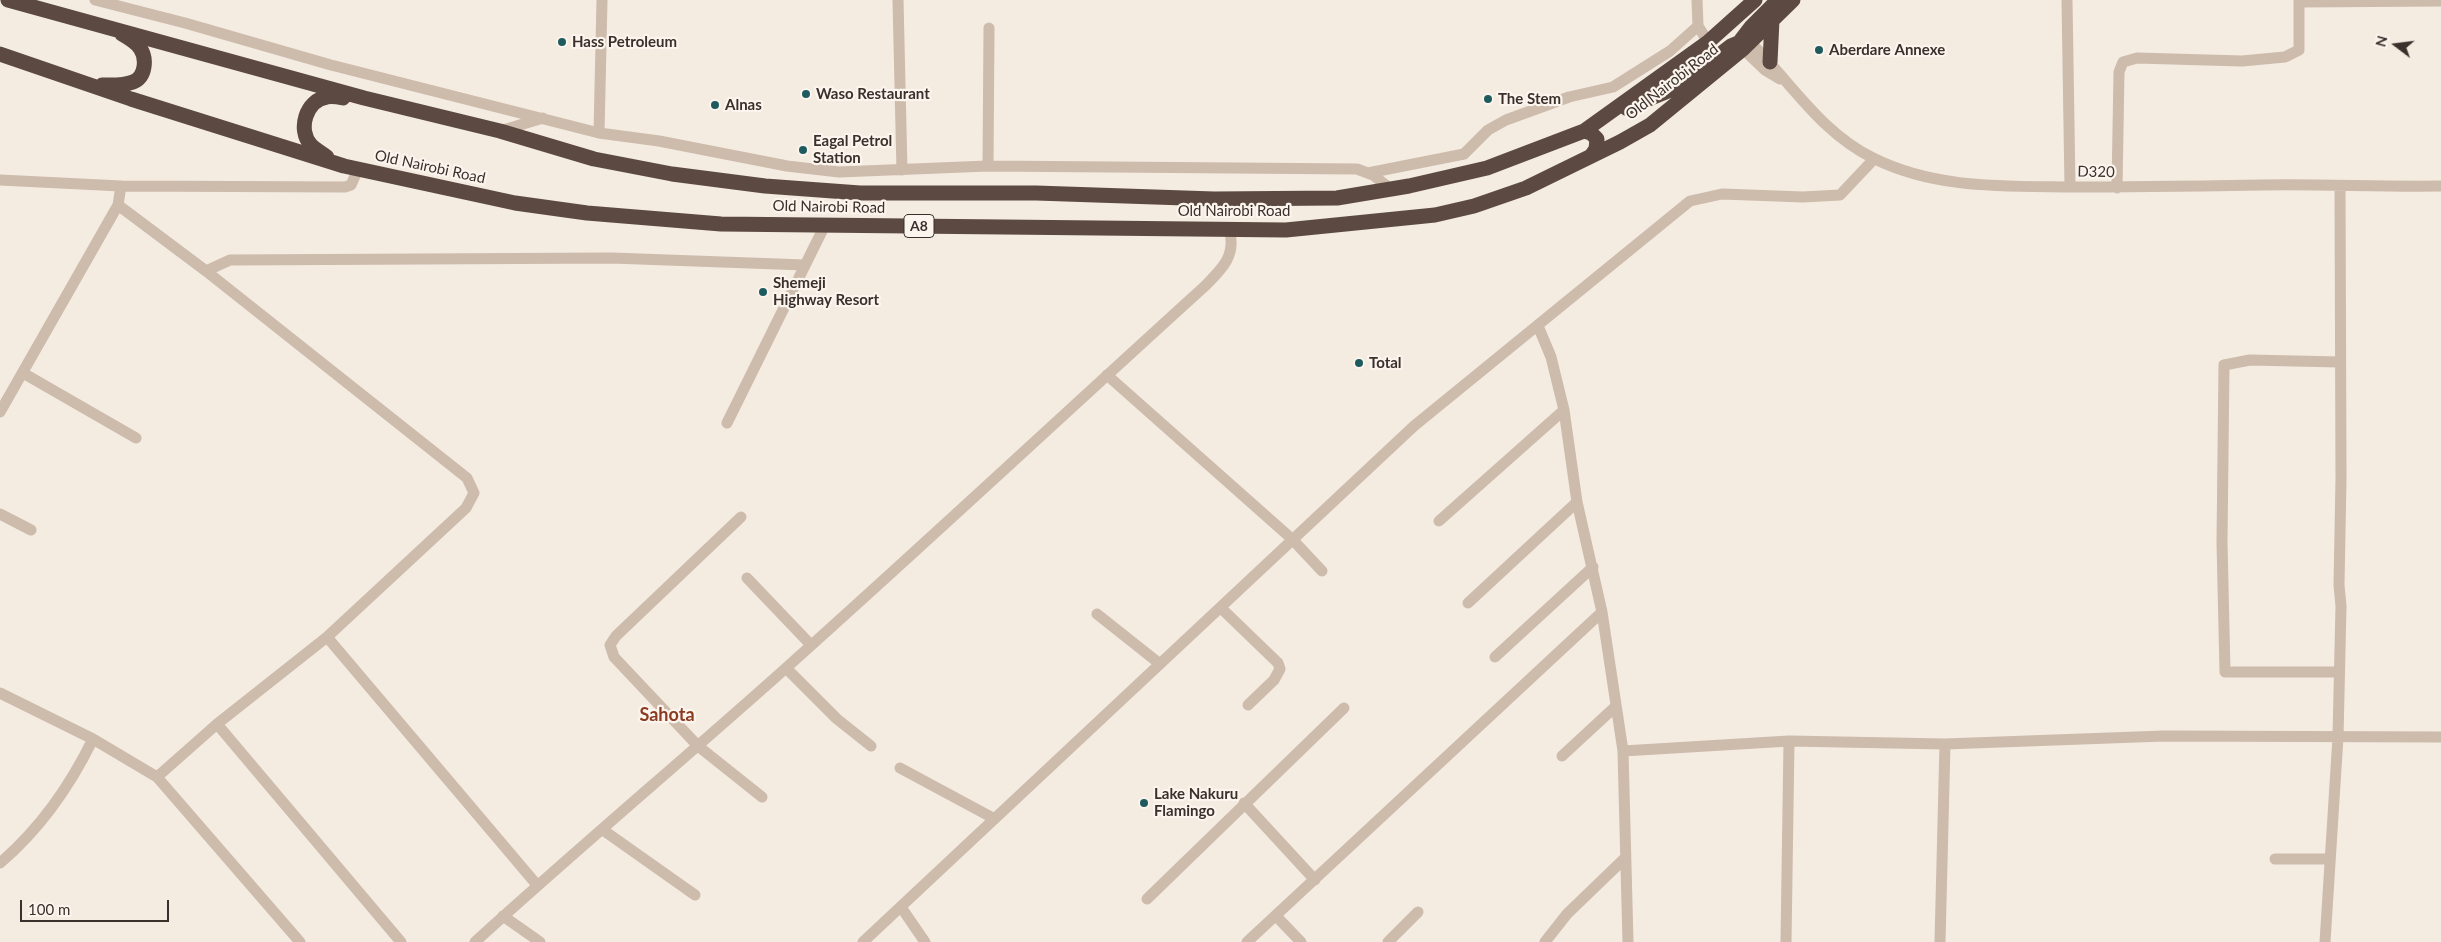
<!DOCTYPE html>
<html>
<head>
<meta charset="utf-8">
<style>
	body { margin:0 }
	#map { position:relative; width:2441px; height:942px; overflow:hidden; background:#f4ebe1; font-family:Lato,sans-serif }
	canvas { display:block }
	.north { position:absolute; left:2371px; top:20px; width:50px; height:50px; -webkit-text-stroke:4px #fbf5ee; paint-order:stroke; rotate:285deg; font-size:14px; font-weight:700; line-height:20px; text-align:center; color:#3b302b }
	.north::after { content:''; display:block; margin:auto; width:18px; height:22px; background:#3b302b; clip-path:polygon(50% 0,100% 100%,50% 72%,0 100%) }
	.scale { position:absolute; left:20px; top:900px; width:149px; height:22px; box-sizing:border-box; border:2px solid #3b302b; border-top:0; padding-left:6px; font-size:15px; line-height:18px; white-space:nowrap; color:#3b302b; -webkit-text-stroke:4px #fbf5ee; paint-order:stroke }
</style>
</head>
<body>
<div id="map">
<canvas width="2441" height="942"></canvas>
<div class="north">N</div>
<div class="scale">100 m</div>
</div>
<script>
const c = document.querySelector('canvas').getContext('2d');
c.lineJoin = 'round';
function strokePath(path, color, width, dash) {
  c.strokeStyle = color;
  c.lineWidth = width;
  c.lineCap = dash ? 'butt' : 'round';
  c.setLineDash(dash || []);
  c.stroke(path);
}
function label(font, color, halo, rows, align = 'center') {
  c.font = font + ' Lato,sans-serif';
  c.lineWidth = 4.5;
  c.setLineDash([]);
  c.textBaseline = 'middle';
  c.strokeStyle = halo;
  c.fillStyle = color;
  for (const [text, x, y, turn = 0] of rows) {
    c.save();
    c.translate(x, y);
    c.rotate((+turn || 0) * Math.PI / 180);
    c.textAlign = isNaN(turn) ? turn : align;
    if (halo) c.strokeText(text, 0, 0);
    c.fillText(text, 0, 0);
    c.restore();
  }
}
strokePath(new Path2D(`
	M95 0 185 23 331 65 599 133 659 141 787 166 839 172 988 166 1357 169 1373 175 1392 190
	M898 0 902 170
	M1697 0 1698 26 1708 42
	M2067 0 2070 187
	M2299 2 2441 1
	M1750 42C1791 82 1820 132 1873 158 1935 189 2003 186 2070 187 2134 187 2199 186 2263 185 2322 184 2382 187 2441 186
	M1743 49 1765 70 1780 79
	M500 131 543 118
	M599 133 602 0
	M988 166 989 28
	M1368 173 1464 154 1488 130 1506 120 1569 97 1613 87 1670 51 1698 26
	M0 180 121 186 345 187 351 185 358 169
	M2117 188 2119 72 2123 62 2137 58 2242 61 2285 57 2299 50V0
	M118 205 206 271 467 478 474 493 466 508 327 637 217 724 157 777
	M206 271 230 260 612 258 805 265
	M1538 326 1551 357 1564 410 1577 502 1602 612 1623 751 1628 942
	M23 373 136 438
	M1107 375 1292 539 1322 571
	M0 412 118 205 121 186
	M727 423 825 225
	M0 514 31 530
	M741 517 616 636 610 645 614 657 698 746 762 797
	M1439 521 1564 410
	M747 578 811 645
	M1468 603 1577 502
	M1221 608 1278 663 1280 669 1274 680 1248 705
	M1097 614 1160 664
	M327 637 537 885
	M1495 657 1593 567
	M786 668 837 719 871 746
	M2339 672H2225L2222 542 2224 365 2250 360 2339 362
	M0 693 93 739 157 777 300 942
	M217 724 401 942
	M1623 751 1789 741 1945 744 2164 736 2441 737
	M1562 756 1615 707
	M900 768 993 818
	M1244 803 1315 880
	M603 830 695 895
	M2275 859H2329
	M0 863C40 829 70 786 93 739
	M1147 899 1344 708
	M901 907 925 942
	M503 916 540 942
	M1276 916 1301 942
	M475 942C577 849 683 760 786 668 927 542 1065 413 1205 286 1222 269 1237 255 1229 229
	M863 942 1414 426 1690 201 1722 194 1803 197 1840 195 1874 159
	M1247 942 1602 612
	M1388 942 1418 912
	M1545 942 1567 914 1624 859
	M1786 942 1789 741
	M1940 942 1945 744
	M2325 942 2338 737 2341 606 2339 585 2341 479 2340 187`), '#cdbbac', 11);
strokePath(new Path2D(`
	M8 0 364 98 500 131 594 159 672 174 765 186 860 193H1036L1214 199 1337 198 1409 186 1487 168 1584 131 1708 42 1755 0
	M1742 45 1741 40 1751 27 1778 0
	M0 54 131 99 344 166 515 203 587 213 721 224 1286 230 1435 215 1474 206 1526 188 1620 142 1650 125 1743 49 1793 0
	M1770 62 1772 20
	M102 85C112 85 123 86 133 82 146 77 147 58 140 48 136 42 129 38 122 34
	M1626 108 1678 87 1731 46 1743 41
	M1584 131 1591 133 1597 139 1596 149 1591 156
	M327 157C322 153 316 150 311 145 297 130 306 100 327 97 332 96 338 97 343 98`), '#5c4a42', 15);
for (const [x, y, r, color] of [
	[562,42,5,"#1f5a5e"],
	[1819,50,5,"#1f5a5e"],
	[806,94,5,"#1f5a5e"],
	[1488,99,5,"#1f5a5e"],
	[715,105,5,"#1f5a5e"],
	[803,150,5,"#1f5a5e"],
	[763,292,5,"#1f5a5e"],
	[1359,363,5,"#1f5a5e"],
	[1144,803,5,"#1f5a5e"]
]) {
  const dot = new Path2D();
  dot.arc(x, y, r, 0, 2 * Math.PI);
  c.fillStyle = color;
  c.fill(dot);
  strokePath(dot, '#fbf5ee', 2);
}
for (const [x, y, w] of [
	[919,226,30]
]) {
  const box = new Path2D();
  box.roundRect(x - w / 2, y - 11.5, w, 23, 4);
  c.fillStyle = '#fbf5ee';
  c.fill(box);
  strokePath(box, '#3b302b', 1);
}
label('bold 14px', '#3b302b', null, [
	["A8",919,226]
]);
label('bold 15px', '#3b302b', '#fbf5ee', [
	["Hass Petroleum",572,42],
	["Aberdare Annexe",1829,50],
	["Waso Restaurant",816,94],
	["The Stem",1498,99],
	["Alnas",725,105],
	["Eagal Petrol",813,141],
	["Station",813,158],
	["Shemeji",773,283],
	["Highway Resort",773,300],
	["Total",1369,363],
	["Lake Nakuru",1154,794],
	["Flamingo",1154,811]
], 'left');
label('15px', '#3b302b', '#fbf5ee', [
	["Old Nairobi Road",1672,82,-38],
	["Old Nairobi Road",430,167,12],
	["D320",2096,172,1],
	["Old Nairobi Road",829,207,1],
	["Old Nairobi Road",1234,211]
]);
label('bold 18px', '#8c3b22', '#fbf5ee', [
	["Sahota",667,715]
]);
</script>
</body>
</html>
